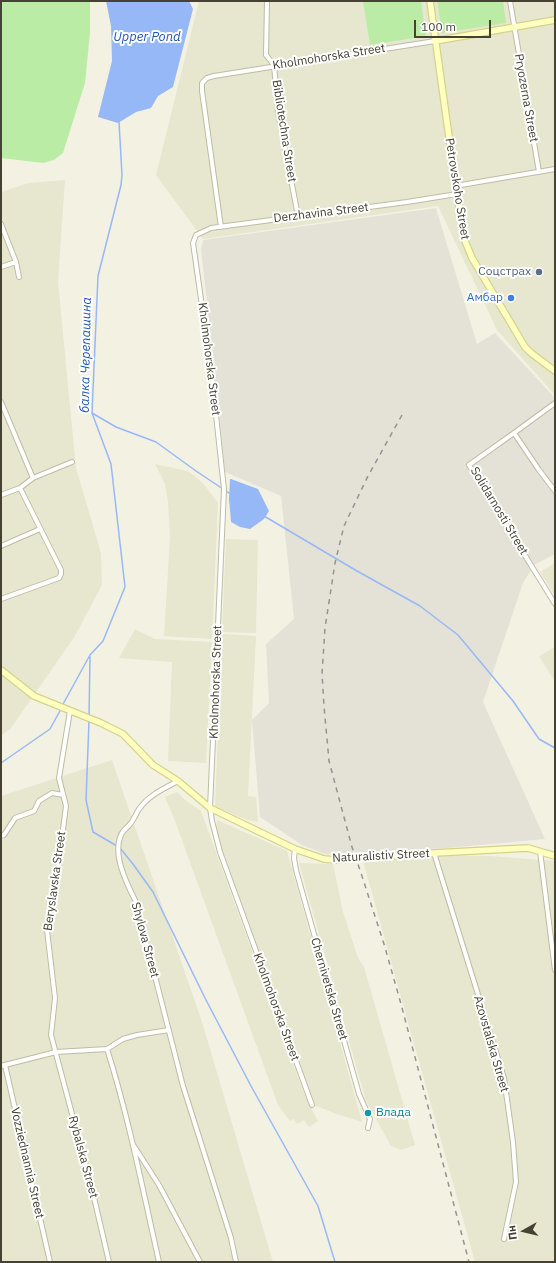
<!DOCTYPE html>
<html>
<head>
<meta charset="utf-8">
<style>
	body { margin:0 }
	#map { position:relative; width:556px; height:1263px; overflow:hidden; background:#f3f2e2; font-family:"IBM Plex Sans",sans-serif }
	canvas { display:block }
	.frame { position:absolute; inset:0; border:2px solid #454232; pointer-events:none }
	.north { position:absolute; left:504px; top:1211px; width:40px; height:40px; -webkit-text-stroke:3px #fff; paint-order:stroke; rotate:262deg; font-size:11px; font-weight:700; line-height:16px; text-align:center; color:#454232 }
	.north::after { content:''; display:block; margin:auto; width:14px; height:18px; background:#454232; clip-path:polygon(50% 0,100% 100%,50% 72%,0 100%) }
	.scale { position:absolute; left:414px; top:20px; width:77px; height:18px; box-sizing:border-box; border:2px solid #454232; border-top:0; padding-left:5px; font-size:12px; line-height:14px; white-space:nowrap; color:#454232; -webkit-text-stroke:3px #fff; paint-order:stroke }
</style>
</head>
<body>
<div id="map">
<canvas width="556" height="1263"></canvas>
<div class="frame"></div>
<div class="north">Пн</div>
<div class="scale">100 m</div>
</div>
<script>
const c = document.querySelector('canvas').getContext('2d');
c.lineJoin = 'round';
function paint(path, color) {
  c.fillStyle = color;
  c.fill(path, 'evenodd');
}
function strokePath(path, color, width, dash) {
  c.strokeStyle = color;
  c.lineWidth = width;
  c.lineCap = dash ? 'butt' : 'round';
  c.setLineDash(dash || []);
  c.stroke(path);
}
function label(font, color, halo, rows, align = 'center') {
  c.font = font + ' "IBM Plex Sans",sans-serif';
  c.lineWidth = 4;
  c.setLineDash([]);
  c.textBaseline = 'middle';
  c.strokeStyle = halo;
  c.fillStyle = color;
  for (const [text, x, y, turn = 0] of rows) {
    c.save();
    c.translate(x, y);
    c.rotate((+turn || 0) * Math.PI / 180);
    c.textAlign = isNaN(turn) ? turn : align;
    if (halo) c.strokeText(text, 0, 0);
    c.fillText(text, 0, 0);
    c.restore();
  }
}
paint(new Path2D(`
	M199 1H555V395L497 330 438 206 203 239 156 175Z
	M65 180 58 282 76 468 101 553 102 585 75 636 11 728 1 736V192L28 183Z
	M155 464 188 471 202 482 218 503 212 639 164 636 170 537 168 502 165 484Z
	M226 539 258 540 256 633 222 632Z
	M555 563V596L540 572Z
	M135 629 155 639 212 642 206 763 168 761 172 662 119 658Z
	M222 634 256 636 248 796 256 797 258 822 247 820 215 806Z
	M555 647V682L539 656Z
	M112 760 202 1022 273 1262H1V796Z
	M177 792 185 800 201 811 298 1077 305 1096 318 1121 309 1127 304 1120 297 1124 294 1119 290 1121 278 1105 175 821 165 797Z
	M217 820 287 851 362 1122 334 1113 314 1105 221 847 216 827Z
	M437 855 490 856 555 861V1262H475L363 861Z
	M299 863 333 864 343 912 358 958 364 967 415 1145 401 1150 391 1146 366 1101Z`), '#e7e6cf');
paint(new Path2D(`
	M436 208 477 344 495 333 555 398V554L534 565 523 583 483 702 545 839 448 848 325 854 302 845 260 817 252 720 269 703 266 644 294 619 281 496 225 472 216 382 201 250 203 240Z`), '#e4e2d7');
paint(new Path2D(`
	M1 1H90V33L85 83 63 153 54 160 43 163 1 158Z
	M363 1H421L426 36 370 45Z
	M437 1H503L506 23 442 33Z`), '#bbeca6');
paint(new Path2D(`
	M106 1H189L193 9 173 87 158 96 151 108 136 112 118 123 98 117 112 61 111 26Z
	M230 479H231L258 489 269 511 264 519 250 529 240 527 231 522 229 499Z`), '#97b8f7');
strokePath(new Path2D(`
	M92 413 116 427 156 442 196 471 229 493
	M264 516 357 571 420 606 458 635 513 701 539 739 555 748
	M62 706 90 655 103 641 125 587 111 464 92 413 98 276 121 185 122 175 119 122
	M89 717 90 657
	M89 721 86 800 93 832 117 846
	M1 763 50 729 61 709
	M120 848 133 864 153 892 205 998 251 1086 318 1206 335 1262`), '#97b8f7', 1.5);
const street = new Path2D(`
	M267 1 266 55 274 65 278 112 298 216
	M510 1 539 172
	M455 186 555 169
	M1 224 16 262 19 277
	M221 227 202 91V83L207 78 214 76 435 41
	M1 267 16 262
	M1 402 33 478
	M555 403 514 433 469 465 555 604
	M514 433 539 470 555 491
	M1 495 20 488 33 478 72 462
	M1 546 40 529
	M1 599 59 578 61 574V570L20 488
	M70 711 59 778 66 806 57 876 47 930 55 998 51 1035 92 1189 109 1262
	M178 781C163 789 149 795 139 809 136 814 134 819 131 823 128 827 123 830 121 835 112 855 127 884 136 902L183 1086 231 1238 236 1262
	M1 836 4 835 15 818 34 811 39 801 52 793 63 795
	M295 849 294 858 296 870 359 1094 370 1119 368 1128
	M540 851 555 970
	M434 853 504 1078 513 1142 516 1182 504 1239
	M107 1049C129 1118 143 1191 159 1262
	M5 1065 50 1262
	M1 1066 56 1052 107 1049 123 1039 137 1035 169 1030
	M312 1105 220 852 212 821 210 808 224 489 211 369 193 243 196 235 211 228 407 202 457 194
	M134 1146 159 1185 200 1262`);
const secondary = new Path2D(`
	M430 1 457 194 465 241 472 258 525 347 531 353 555 371
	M435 41 555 20
	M1 670 34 696 101 723 123 734 153 765 178 781 210 808 295 849 324 859 336 860 434 853 528 848 555 856`);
strokePath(street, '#bfbca4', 6);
strokePath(secondary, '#d4d38b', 8);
strokePath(street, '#fff', 4);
strokePath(secondary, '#ffffc0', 5.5);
strokePath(new Path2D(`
	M402 415 368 476 344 526 335 563 325 628 322 674 324 706 329 761 345 821 352 847 361 873 384 944 401 1004 469 1262`), '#939393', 1.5, [5, 5]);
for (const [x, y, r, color] of [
	[539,272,4,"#5c6f8a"],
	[511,298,4,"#3f7fe0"],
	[368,1113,4,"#0f9aa8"]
]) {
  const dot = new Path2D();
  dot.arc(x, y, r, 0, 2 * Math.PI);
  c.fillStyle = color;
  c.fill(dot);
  strokePath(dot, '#fff', 1.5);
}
label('12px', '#454232', '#fff', [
	["Kholmohorska Street",329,57,-9],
	["Pryozerna Street",526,98,80],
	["Bibliotechna Street",284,131,81],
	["Petrovskoho Street",457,189,81],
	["Derzhavina Street",321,213,-7],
	["Kholmohorska Street",209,359,83],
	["Solidarnosti Street",499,511,59],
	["Kholmohorska Street",216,682,-88],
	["Naturalistiv Street",381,856,-3],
	["Beryslavska Street",55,881,-82],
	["Shylova Street",145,940,75],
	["Chernivetska Street",329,989,74],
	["Kholmohorska Street",276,1007,70],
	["Azovstalska Street",491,1044,74],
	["Rybalska Street",83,1157,75],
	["Vozziednannia Street",27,1163,77]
]);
label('12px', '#4e5e75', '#fff', [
	["Соцстрах",531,272]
], 'right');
label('12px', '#366cbe', '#fff', [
	["Амбар",503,298]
], 'right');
label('12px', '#0d838f', '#fff', [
	["Влада",376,1113]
], 'left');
label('italic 13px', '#2255b9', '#fff', [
	["Upper Pond",147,37],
	["балка Черепашина",86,355,-89]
]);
</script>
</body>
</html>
